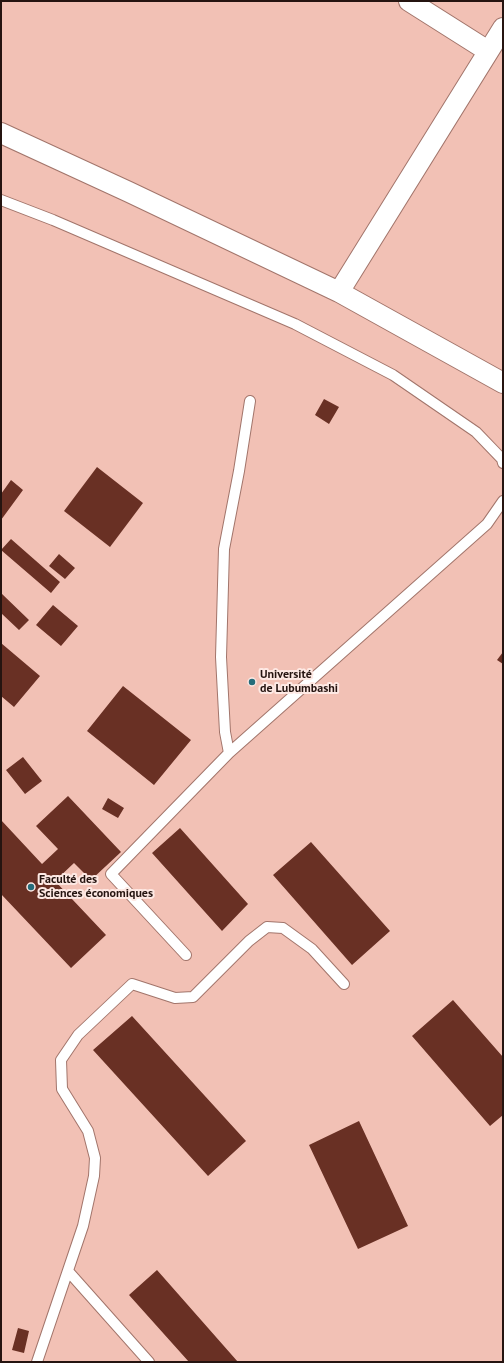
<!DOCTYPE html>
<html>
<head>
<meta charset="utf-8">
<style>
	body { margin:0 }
	#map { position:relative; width:504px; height:1363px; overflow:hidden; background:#f2c1b5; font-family:"PT Sans",sans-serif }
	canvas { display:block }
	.frame { position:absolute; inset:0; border:2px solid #251410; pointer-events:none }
</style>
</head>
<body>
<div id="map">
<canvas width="504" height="1363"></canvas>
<div class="frame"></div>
</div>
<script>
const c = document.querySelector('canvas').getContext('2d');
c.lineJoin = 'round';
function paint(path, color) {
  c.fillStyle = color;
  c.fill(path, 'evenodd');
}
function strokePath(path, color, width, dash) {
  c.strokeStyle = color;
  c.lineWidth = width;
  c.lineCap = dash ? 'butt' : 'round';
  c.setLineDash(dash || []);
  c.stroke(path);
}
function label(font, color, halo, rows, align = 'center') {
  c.font = font + ' "PT Sans",sans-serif';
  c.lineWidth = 4;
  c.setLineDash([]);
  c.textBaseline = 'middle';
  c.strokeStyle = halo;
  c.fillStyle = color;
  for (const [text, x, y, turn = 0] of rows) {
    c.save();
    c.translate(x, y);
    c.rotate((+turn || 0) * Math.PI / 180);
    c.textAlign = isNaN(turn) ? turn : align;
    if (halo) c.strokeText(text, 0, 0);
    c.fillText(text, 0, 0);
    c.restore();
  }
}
paint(new Path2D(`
	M324 399 339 407 329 424 315 415Z
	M97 467 143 503 110 547 64 511Z
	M11 480 23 490 1 520V494Z
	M11 539 60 582 51 593 1 550Z
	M59 554 75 568 65 579 49 566Z
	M1 593 29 620 19 630 1 613Z
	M53 605 78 626 61 646 36 625Z
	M1 643 40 676 14 707 1 696Z
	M503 652V664L497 660Z
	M123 686 191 740 154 785 87 731Z
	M23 757 42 781 25 794 6 770Z
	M68 796 121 852 91 880 74 863 55 881 106 935 71 968 1 894V820L42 864 58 849 36 826Z
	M108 798 124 808 118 818 102 809Z
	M180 828 248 904 222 931 152 853Z
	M311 842 390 931 352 965 273 875Z
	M453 1000 503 1057V1115L490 1126 412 1036Z
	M132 1016 246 1141 208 1176 93 1050Z
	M359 1121 408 1226 358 1249 309 1145Z
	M157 1270 238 1362H189L129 1295Z
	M18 1328 29 1331 24 1353 12 1350Z`), '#693024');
const lane = new Path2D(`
	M1 200 53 220 295 324 393 375 476 432 502 459 503 463
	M229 753 225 732 221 657 224 549 239 471 250 401
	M186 955 111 874 229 753 487 524 503 501
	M68 1271 149 1362
	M37 1362 83 1226 94 1176 95 1158 88 1131 62 1089 61 1060 78 1035 132 984 175 998 193 997 249 941 267 927 283 928 312 949 344 984`);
const street = new Path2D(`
	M409 1 488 51
	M1 133 129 192 339 292 503 383
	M339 292 503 28`);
strokePath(lane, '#a2756b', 12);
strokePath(street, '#a2756b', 22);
strokePath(lane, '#fff', 10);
strokePath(street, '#fff', 20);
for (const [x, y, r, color] of [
	[252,682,4,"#256c7a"],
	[31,887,4,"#256c7a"]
]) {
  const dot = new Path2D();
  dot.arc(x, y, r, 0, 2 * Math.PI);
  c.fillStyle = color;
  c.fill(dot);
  strokePath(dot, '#fee9e4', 1.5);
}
label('bold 12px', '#251410', '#fee9e4', [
	["Université",260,675],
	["de Lubumbashi",260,689],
	["Faculté des",39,880],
	["Sciences économiques",39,894]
], 'left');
</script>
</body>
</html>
